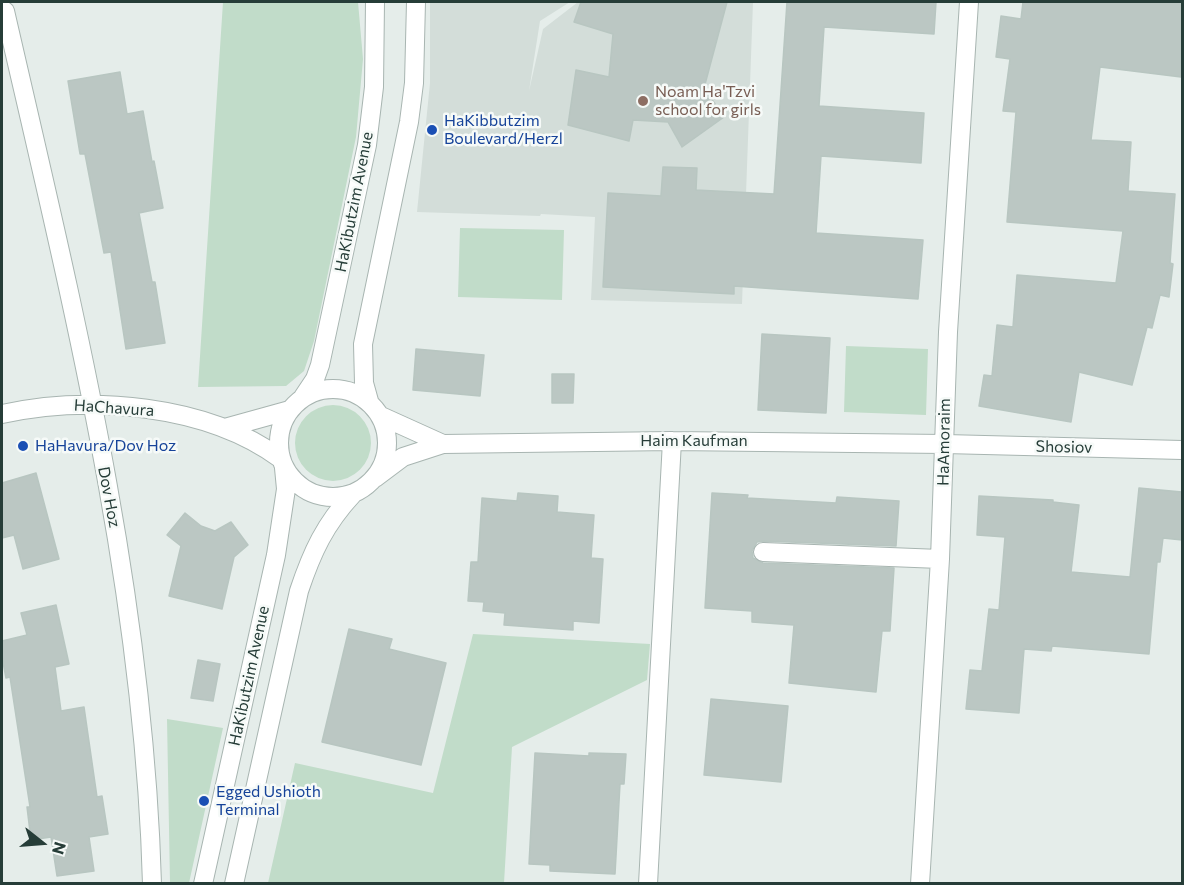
<!DOCTYPE html>
<html>
<head>
<meta charset="utf-8">
<style>
	body { margin:0 }
	#map { position:relative; width:1184px; height:885px; overflow:hidden; background:#e5edea; font-family:Commissioner,sans-serif }
	canvas { display:block }
	.frame { position:absolute; inset:0; border:3px solid #263d38; pointer-events:none }
	.north { position:absolute; left:12px; top:813px; width:60px; height:60px; -webkit-text-stroke:4px #f6faf8; paint-order:stroke; rotate:107deg; font-size:16px; font-weight:700; line-height:24px; text-align:center; color:#263d38 }
	.north::after { content:''; display:block; margin:auto; width:21px; height:27px; background:#263d38; clip-path:polygon(50% 0,100% 100%,50% 72%,0 100%) }
</style>
</head>
<body>
<div id="map">
<canvas width="1184" height="885"></canvas>
<div class="frame"></div>
<div class="north">N</div>
</div>
<script>
const c = document.querySelector('canvas').getContext('2d');
c.lineJoin = 'round';
function paint(path, color) {
  c.fillStyle = color;
  c.fill(path, 'evenodd');
}
function strokePath(path, color, width, dash) {
  c.strokeStyle = color;
  c.lineWidth = width;
  c.lineCap = dash ? 'butt' : 'round';
  c.setLineDash(dash || []);
  c.stroke(path);
}
function label(font, color, halo, rows, align = 'center') {
  c.font = font + ' Commissioner,sans-serif';
  c.lineWidth = 5;
  c.setLineDash([]);
  c.textBaseline = 'middle';
  c.strokeStyle = halo;
  c.fillStyle = color;
  for (const [text, x, y, turn = 0] of rows) {
    c.save();
    c.translate(x, y);
    c.rotate((+turn || 0) * Math.PI / 180);
    c.textAlign = isNaN(turn) ? turn : align;
    if (halo) c.strokeText(text, 0, 0);
    c.fillText(text, 0, 0);
    c.restore();
  }
}
paint(new Path2D(`
	M430 2H570L540 21 529 91 543 29 578 2H753L742 304 591 300 595 217 541 214 540 216 417 212 430 83Z`), '#d3ddd9');
paint(new Path2D(`
	M223 2H358L363 59 356 137 314 341 304 371 286 386 198 387Z
	M460 228 564 230 562 300 458 297Z
	M846 346 928 349 926 415 844 412Z
	M295 443a38 38 0 1 1 76 0a38 38 0 1 1-76 0Z
	M473 634 650 644 647 680 512 747 504 883H268L295 763 433 793Z
	M167 719 223 728 189 883H170Z`), '#c1dcc9');
const building = new Path2D(`
	M581 2H727L704 88 724 117 682 147 668 122 633 120 629 141 568 125 576 70 609 77 613 34 574 22Z
	M787 2H936L934 34 824 27 819 106 924 113 921 163 821 156 816 233 923 240 918 299 734 286V294L603 287 608 193 661 196 663 167 697 168 696 190 774 194Z
	M1023 2H1182L1181 77 1100 67 1091 140 1131 142 1128 191 1175 194 1170 263 1173 264 1169 297 1160 295 1152 328 1147 327 1132 385 1079 372 1071 422 979 406 984 375 992 376 997 325 1013 327 1017 275 1116 283 1123 231 1007 222 1016 112 1003 111 1010 59 996 57 1001 16 1021 19Z
	M120 72 127 114 143 111 152 162 154 161 163 208 139 213 152 282H155L165 343 126 349 111 252 104 253 85 154H80L68 81Z
	M762 334 830 338 826 413 758 410Z
	M416 349 484 355 480 396 413 390Z
	M552 374H574L573 403H552Z
	M36 473 59 559 23 569 14 535 2 538V483Z
	M1139 488 1182 492V540L1163 538 1160 562H1157L1149 654 1052 646 1051 651 1024 649 1019 713 966 709 970 670 982 671 989 609 999 610 1005 537 977 535 979 496 1053 500V502L1079 505 1071 572 1130 577Z
	M518 493 558 496 557 512 594 515 591 558 603 559 599 623 573 621V630L504 625 505 613 483 611 484 602 468 601 471 562H478L482 498 517 501Z
	M712 493 748 495 747 498 836 503 837 497 899 501 896 546 763 541 757 542 752 551 753 558 763 563 894 568 890 631H882L876 692 789 683 794 625 752 622V611L705 608Z
	M185 513 201 526 215 531 231 522 248 545 234 557 222 609 169 596 181 546 167 535Z
	M56 605 69 664 55 667 61 711 84 707 97 797 102 796 108 834 89 837 94 871 57 876 51 837 31 840 27 807H30L10 677 6 678 2 657V641L27 635 21 613Z
	M349 629 392 639 389 649 446 663 421 765 322 742Z
	M198 660 220 664 213 701 191 698Z
	M711 699 788 706 781 782 704 775Z
	M535 753 589 756V753L626 754 624 784H620L615 874 550 871V865L529 864Z`);
paint(building, '#bbc7c3');
strokePath(building, '#b8c6c1', 1.5);
const minor = new Path2D(`
	M5 11C71 299 144 588 152 884
	M279 443a54 54 0 1 1 108 0a54 54 0 1 1-108 0Z
	M303 397 315 379 320 365 367 145 374 87 375 2
	M369 401 364 383 363 344 409 122 414 83 416 2
	M2 414C89 395 207 404 281 459
	M381 416 443 444
	M225 428 290 410
	M375 478 403 457 443 444 672 441 945 444 1182 450
	M763 552 940 559
	M203 884 276 555 286 489 284 468
	M234 884 299 591C312 552 325 524 353 494
	M648 884 672 441
	M920 884 940 559 948 332 969 2`);
strokePath(minor, '#a8b5b1', 20);
strokePath(minor, '#fff', 18);
for (const [x, y, r, color] of [
	[643,101,6,"#8d6e63"],
	[432,130,6,"#1a4fb4"],
	[23,446,6,"#1a4fb4"],
	[204,801,6,"#1a4fb4"]
]) {
  const dot = new Path2D();
  dot.arc(x, y, r, 0, 2 * Math.PI);
  c.fillStyle = color;
  c.fill(dot);
  strokePath(dot, '#f6faf8', 2);
}
label('16px', '#785e54', '#f6faf8', [
	["Noam Ha'Tzvi",655,92],
	["school for girls",655,110]
], 'left');
label('16px', '#164399', '#f6faf8', [
	["HaKibbutzim",444,121],
	["Boulevard/Herzl",444,139],
	["HaHavura/Dov Hoz",35,446],
	["Egged Ushioth",216,792],
	["Terminal",216,810]
], 'left');
label('16px', '#263d38', '#f6faf8', [
	["HaKibutzim Avenue",354,202,-79],
	["HaChavura",114,408,4],
	["Haim Kaufman",694,441],
	["HaAmoraim",944,442,-89],
	["Shosiov",1064,447,1],
	["Dov Hoz",109,497,79],
	["HaKibutzim Avenue",249,676,-78]
]);
</script>
</body>
</html>
